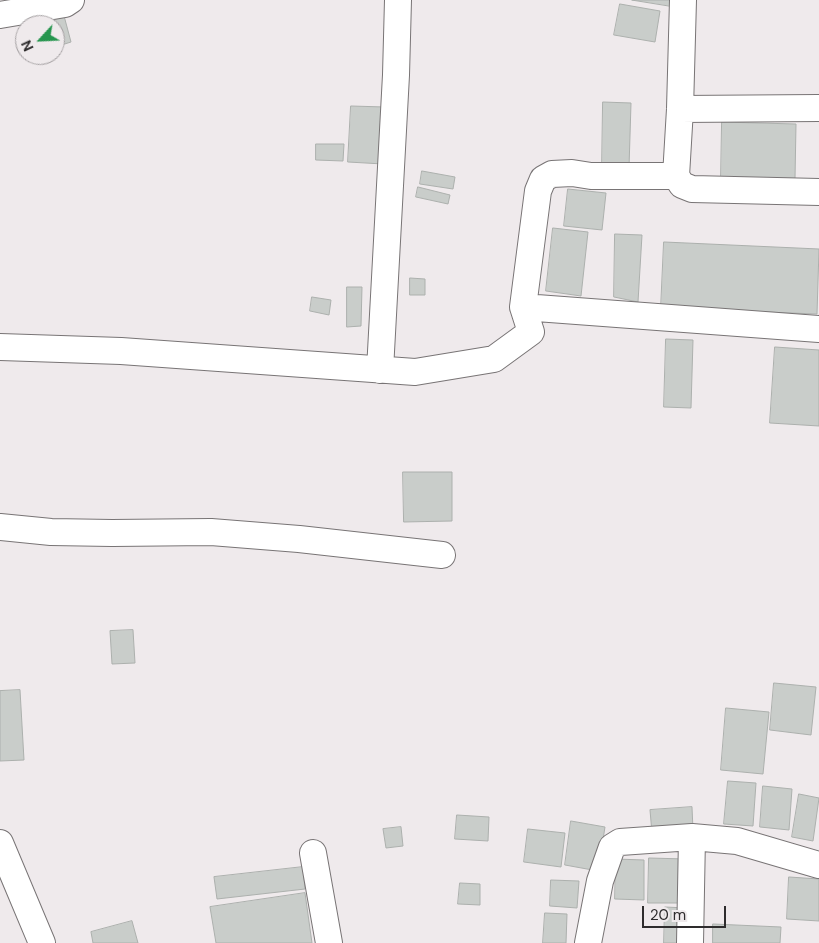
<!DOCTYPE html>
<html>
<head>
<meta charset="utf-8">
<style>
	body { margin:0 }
	#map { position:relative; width:819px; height:943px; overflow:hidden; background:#efeaec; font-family:"DM Sans",sans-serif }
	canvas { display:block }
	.north { position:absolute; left:15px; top:15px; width:50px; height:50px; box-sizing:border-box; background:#efeaec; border:1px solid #a29ea0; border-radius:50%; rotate:245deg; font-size:14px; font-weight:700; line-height:20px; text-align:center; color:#2e2c2d }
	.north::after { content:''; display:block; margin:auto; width:18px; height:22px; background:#26954e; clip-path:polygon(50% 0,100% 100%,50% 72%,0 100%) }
	.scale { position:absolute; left:642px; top:906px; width:84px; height:22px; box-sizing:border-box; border:2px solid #2e2c2d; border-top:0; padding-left:6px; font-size:15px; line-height:18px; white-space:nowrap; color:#2e2c2d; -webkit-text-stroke:4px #efeaec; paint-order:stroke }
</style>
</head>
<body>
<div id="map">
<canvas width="819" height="943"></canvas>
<div class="north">N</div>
<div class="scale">20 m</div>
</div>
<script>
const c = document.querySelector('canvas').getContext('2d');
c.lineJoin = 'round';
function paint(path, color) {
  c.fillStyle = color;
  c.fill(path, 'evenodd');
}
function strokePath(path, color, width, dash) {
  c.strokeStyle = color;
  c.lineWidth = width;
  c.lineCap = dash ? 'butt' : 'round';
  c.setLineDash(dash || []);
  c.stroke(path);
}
const building = new Path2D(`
	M632 0H672L671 6Z
	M620 4 660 11 655 42 614 35Z
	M63 12 71 42 55 47V25H28L27 22Z
	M603 102 631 103 629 168H602Z
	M351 106 385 107 383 164 348 162Z
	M722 122 796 124 795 179 721 177Z
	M316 144H344L343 161 316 160Z
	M422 171 455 177 453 189 420 184Z
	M418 187 450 195 448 204 416 197Z
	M568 189 606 193 602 230 564 226Z
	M553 228 588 232 581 296 546 291Z
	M615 234 642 235 638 302 614 297Z
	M664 242 819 249 817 314 661 308Z
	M410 278 425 279V295H410Z
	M347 287H362L361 326 347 327Z
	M312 297 331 300 329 315 310 311Z
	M666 339 693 340 691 408 664 407Z
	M775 347 819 350V426L770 423Z
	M403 472H452V521L404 522Z
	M133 630 135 663 112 664 110 631Z
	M774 683 816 687 811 735 770 730Z
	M20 690 24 760 0 761V691Z
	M726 708 769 712 763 774 721 770Z
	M728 781 756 783 753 826 724 824Z
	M763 786 792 789 789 830 760 827Z
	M799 794 819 798 813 841 792 837Z
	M692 807 693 830 652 833 650 810Z
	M457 815 489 817 488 841 455 839Z
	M571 821 605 827 598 871 565 865Z
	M401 827 403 846 386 848 383 829Z
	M528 829 565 833 561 867 524 862Z
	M649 858 686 859V903H648Z
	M616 859 644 860V900L615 899Z
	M303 867 305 889 217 899 214 877Z
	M789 877 819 879V921L787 919Z
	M551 880 579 881 577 908 550 906Z
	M460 883 480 884V905L458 904Z
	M305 893 312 943H216L210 907Z
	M665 907 686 908V943H664Z
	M545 913 567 914 566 943H543Z
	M132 921 138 943H93L91 932Z
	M713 924 781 927 780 943H713Z`);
paint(building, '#c9cdca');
strokePath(building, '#acb0ad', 1);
const street = new Path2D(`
	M683 0 680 109 676 176 682 185 692 189 819 192
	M0 15 65 4 71 0
	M680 109 819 108
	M523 307 819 329
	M0 347 121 351 415 372 494 359 531 332 523 307 538 191 543 179 552 174 572 173 591 176H676
	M380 370 396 75 398 0
	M0 527 51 532 112 533 211 532 299 539 442 555
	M0 843 42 943
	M313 853 329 943
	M588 943 600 881 612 847 620 842 692 837 737 841 819 865
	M690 943 692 837`);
strokePath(street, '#787475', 28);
strokePath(street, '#fff', 26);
</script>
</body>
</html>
